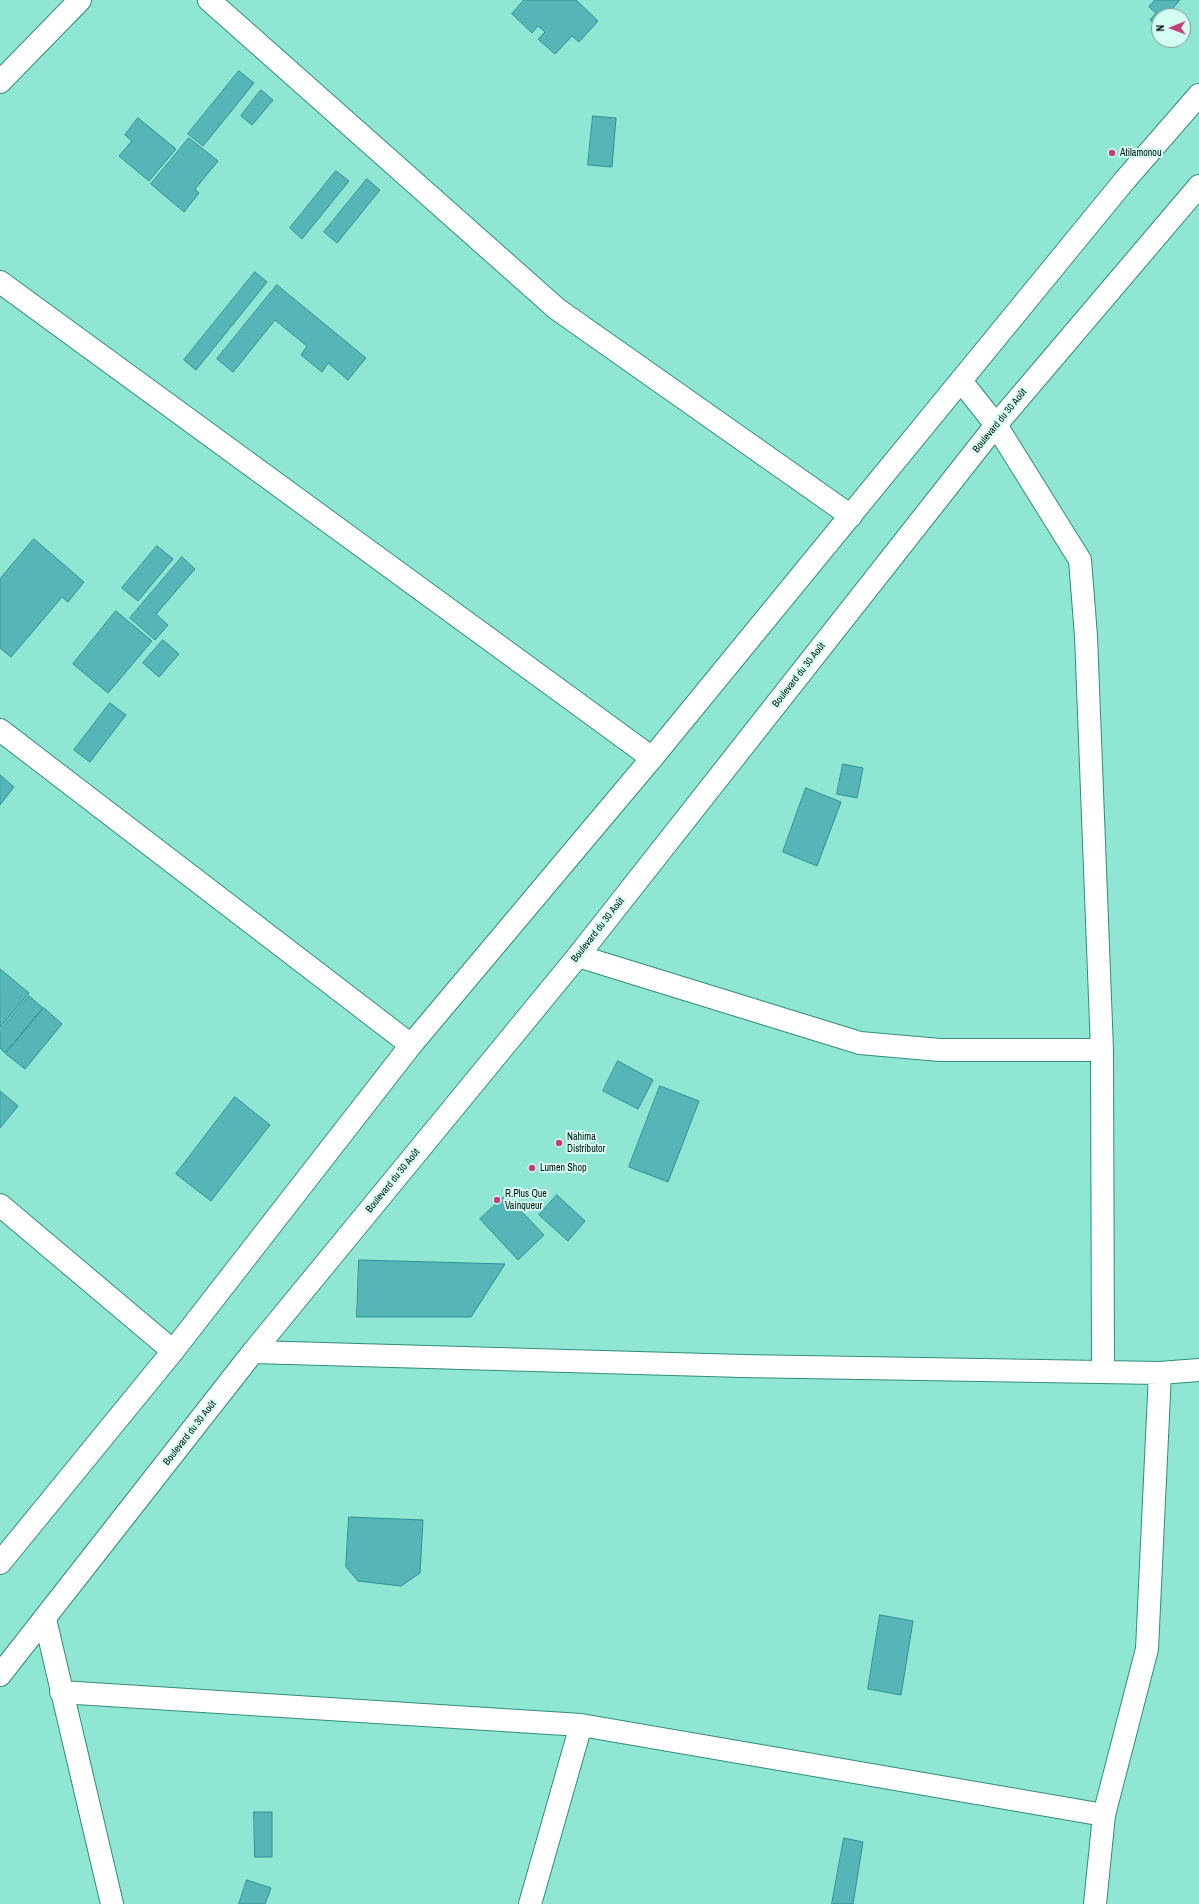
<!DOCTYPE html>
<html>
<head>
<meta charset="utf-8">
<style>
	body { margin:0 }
	#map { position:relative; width:1199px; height:1904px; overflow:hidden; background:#8fe6d2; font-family:"Archivo Narrow",sans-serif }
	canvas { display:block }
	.north { position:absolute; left:1151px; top:8px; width:40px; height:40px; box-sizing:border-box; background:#d5fef3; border:1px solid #809f97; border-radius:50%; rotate:269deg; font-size:11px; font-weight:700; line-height:16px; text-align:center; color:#00100c }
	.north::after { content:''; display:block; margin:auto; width:14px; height:18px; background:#c63e79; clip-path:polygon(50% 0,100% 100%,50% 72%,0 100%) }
</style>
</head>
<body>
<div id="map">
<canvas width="1199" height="1904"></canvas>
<div class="north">N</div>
</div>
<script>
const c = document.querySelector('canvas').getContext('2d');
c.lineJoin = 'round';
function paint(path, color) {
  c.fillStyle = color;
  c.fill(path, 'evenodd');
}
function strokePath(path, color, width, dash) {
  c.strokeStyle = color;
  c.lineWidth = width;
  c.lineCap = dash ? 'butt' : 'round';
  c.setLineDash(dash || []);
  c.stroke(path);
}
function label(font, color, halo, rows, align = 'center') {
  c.font = font + ' "Archivo Narrow",sans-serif';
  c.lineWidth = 4;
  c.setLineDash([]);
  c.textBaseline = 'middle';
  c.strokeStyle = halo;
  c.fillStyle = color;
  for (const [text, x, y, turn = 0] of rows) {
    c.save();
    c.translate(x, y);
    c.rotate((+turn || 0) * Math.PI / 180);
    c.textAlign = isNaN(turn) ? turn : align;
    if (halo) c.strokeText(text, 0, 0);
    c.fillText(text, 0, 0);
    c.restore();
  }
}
const building = new Path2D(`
	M524 0H576L598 21 579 42 572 36 555 54 538 39 545 32 538 26 532 33 512 14Z
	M1155 0H1180L1166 16H1159V24L1157 26 1150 20 1156 13 1149 7Z
	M239 71 254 83 203 146 188 134Z
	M261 90 273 100 252 125 241 116Z
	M593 116 616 118 612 167 588 165Z
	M138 118 176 149 149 181 119 156 132 141 125 135Z
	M189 138 218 161 195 189 199 193 184 212 151 184Z
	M336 171 349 181 302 239 290 228Z
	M367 179 380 190 337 243 324 232Z
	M255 272 267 282 196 370 184 360Z
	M277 285 366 358 348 380 328 363 322 372 301 355 307 346 275 320 233 372 217 359Z
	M34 539 84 582 68 602 62 597 11 657 0 648V579Z
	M157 546 173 559 138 601 122 588Z
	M182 557 195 569 156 614 168 625 155 640 130 618Z
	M116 611 152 641 108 693 73 664Z
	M163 640 179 654 159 677 143 663Z
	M110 703 126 715 90 762 74 750Z
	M843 764 863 768 857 798 837 794Z
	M0 775 14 787 0 805Z
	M806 788 841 802 817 866 783 852Z
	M0 969 29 993 0 1028Z
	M29 996 43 1008 5 1053 0 1048V1031Z
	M44 1008 62 1024 25 1069 6 1054Z
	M618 1061 653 1080 638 1109 603 1091Z
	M660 1086 699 1101 668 1182 629 1167Z
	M0 1091 18 1106 0 1128Z
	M235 1097 270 1125 211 1201 176 1174Z
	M506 1195 544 1235 518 1260 480 1219Z
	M557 1195 585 1221 568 1241 539 1215Z
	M359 1260 505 1264 471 1317H357Z
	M349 1517 423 1520 420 1573 401 1586 358 1581 346 1567Z
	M880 1615 913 1621 901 1695 868 1689Z
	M254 1812H272V1857H255Z
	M844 1838 863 1842 853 1904H832Z
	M247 1880 271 1888 265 1904H239Z`);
paint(building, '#56b5b7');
strokePath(building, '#2e9194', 1);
const minor = new Path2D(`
	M209 0 557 309 851 516
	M0 82 80 0
	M0 282 652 758
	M961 381 996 425 1080 560 1086 636 1102 1050 1103 1371
	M0 730 411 1045
	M578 956 860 1043 940 1050H1102
	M0 1205 173 1351
	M253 1352 742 1366 1160 1373 1199 1370
	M45 1619 112 1904
	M61 1692 581 1725 1104 1815
	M530 1904 581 1725
	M1095 1904 1104 1815 1147 1649 1160 1373`);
const trunk = new Path2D(`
	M0 1563 173 1351 411 1045 652 758 1125 180 1199 95
	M0 1675 253 1352 578 956 996 425 1199 186`);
strokePath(minor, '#338d7c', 24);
strokePath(trunk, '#338d7c', 24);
strokePath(minor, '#fff', 22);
strokePath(trunk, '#fff', 22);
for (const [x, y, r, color] of [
	[1112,153,4,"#c63e79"],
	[559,1143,4,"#c63e79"],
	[532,1168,4,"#c63e79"],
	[497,1200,4,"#c63e79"]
]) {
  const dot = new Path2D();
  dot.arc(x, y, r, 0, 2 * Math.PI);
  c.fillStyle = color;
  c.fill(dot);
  strokePath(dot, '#d5fef3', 1.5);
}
label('10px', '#00100c', '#d5fef3', [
	["Atilamonou",1120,153],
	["Nahima",567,1137],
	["Distributor",567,1149],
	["Lumen Shop",540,1168],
	["R.Plus Que",505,1194],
	["Vainqueur",505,1206]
], 'left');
label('10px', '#00100c', '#d5fef3', [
	["Boulevard du 30 Août",1000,421,-51],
	["Boulevard du 30 Août",799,675,-52],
	["Boulevard du 30 Août",598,930,-52],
	["Boulevard du 30 Août",393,1181,-51],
	["Boulevard du 30 Août",190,1433,-52]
]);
</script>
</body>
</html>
